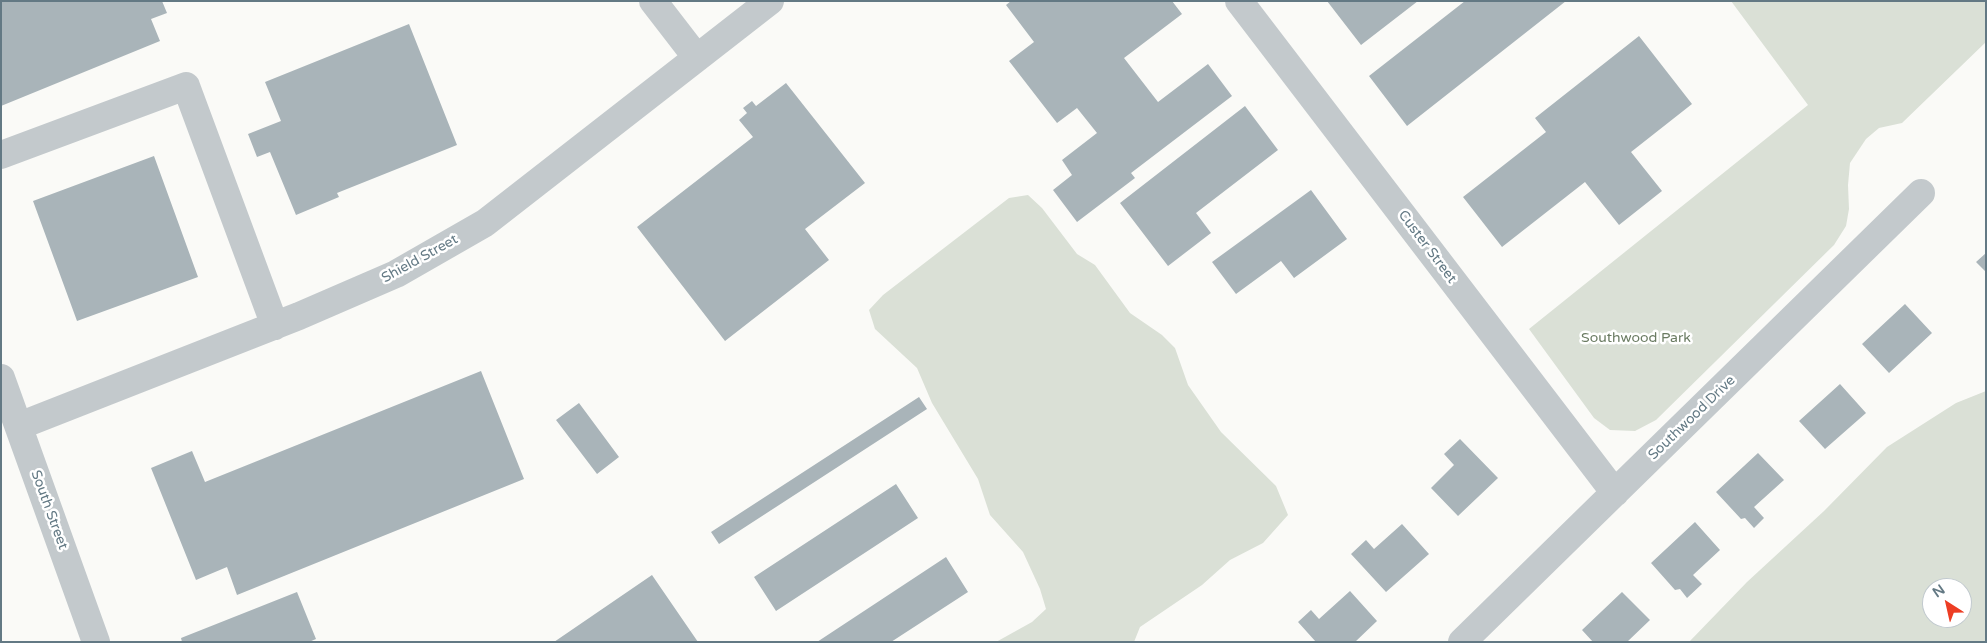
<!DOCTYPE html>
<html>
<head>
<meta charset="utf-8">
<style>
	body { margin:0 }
	#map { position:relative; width:1987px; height:643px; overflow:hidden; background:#fafaf7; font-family:"Varela Round",sans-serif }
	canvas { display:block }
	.frame { position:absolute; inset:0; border:2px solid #637984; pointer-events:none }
	.north { position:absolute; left:1922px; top:578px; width:50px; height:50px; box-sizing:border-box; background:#fff; border:1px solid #c1c9ce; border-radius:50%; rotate:325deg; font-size:14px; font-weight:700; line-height:20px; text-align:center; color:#637984 }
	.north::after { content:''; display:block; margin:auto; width:18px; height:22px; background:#ed3d24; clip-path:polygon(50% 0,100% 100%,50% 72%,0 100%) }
</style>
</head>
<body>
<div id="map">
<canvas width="1987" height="643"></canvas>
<div class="frame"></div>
<div class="north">N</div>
</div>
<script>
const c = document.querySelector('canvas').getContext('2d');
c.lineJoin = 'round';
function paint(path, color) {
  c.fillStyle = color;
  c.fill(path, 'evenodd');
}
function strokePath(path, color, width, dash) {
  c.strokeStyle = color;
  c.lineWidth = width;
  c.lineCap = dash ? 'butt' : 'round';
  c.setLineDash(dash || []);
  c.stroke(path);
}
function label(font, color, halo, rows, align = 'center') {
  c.font = font + ' "Varela Round",sans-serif';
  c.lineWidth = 5;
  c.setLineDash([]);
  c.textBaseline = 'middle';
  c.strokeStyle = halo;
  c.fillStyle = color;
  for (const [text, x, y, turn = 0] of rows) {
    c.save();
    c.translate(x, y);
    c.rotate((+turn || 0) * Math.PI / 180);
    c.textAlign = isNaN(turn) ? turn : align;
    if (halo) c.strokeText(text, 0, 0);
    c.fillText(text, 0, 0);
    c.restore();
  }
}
paint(new Path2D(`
	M1731 1H1986V42L1902 123 1879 128 1866 139 1850 163 1848 185 1849 209 1846 226 1834 245 1656 420 1635 431 1610 430 1594 418 1529 329 1808 105Z
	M1028 195 1042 208 1077 254 1095 265 1130 313 1162 335 1175 348 1188 385 1221 432 1276 486 1288 515 1263 543 1230 560 1202 585 1140 627 1134 642H996L1032 622 1046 609 1040 589 1023 552 990 515 978 479 932 403 917 368 875 329 869 310 883 295 1009 198Z
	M1986 391V642H1689L1747 582 1824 511 1887 447 1956 403ZM1932 588H1962V618H1932Z`), '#dae0d6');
paint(new Path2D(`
	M1 1H162L167 13 151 19 160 41 1 106Z
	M1011 1H1172L1182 14 1124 58 1158 102 1208 64 1232 96 1131 173 1135 178 1077 222 1053 190 1072 175 1062 160 1097 133 1077 108 1057 123 1009 61 1034 42 1006 5Z
	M1327 1H1418L1361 45Z
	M1465 1H1566L1407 126 1369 76Z
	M409 24 457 145 337 193 339 197 296 215 270 152 257 157 248 134 281 121 265 82Z
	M1639 36 1692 104 1631 152 1662 191 1619 225 1585 182 1502 247 1463 197 1546 132 1535 118Z
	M786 83 865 183 805 229 829 260 725 341 637 227 753 137 739 120 747 113 743 108 752 101 756 106Z
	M1245 106 1278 150 1196 213 1211 233 1168 266 1120 203Z
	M154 156 198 277 77 321 33 201Z
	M1311 190 1347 239 1294 278 1281 261 1236 294 1212 262Z
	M1986 253V272L1976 262Z
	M1905 304 1932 333 1889 373 1862 344Z
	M481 371 524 479 237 595 227 567 196 580 151 468 192 451 205 482Z
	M1840 384 1866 413 1825 449 1799 421Z
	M919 397 927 409 719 544 711 532Z
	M579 403 619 457 597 474 556 420Z
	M1460 439 1498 478 1458 516 1431 488 1454 465 1444 454Z
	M1758 453 1784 480 1754 507 1764 518 1754 528 1745 518 1741 519 1716 492Z
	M896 484 918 518 776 611 754 577Z
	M1695 522 1720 550 1693 575 1702 584 1687 598 1680 589 1675 590 1651 563Z
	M1402 524 1429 554 1386 592 1351 554 1366 540 1374 549Z
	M946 557 968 592 891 642H817Z
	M652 575 698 642H554Z
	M1350 591 1377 621 1355 642H1316L1298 622 1311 610 1319 619Z
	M297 592 316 639 309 642H182L181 638Z
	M1622 592 1650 620 1627 642H1593L1582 630Z`), '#a9b4b9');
strokePath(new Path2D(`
	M653 1 697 58
	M1239 1 1615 493
	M1 155 186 86 275 326
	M1 378 96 642
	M19 426 299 316 396 274 485 223 770 1
	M1462 642 1921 193`), '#c3c9cc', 28);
label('14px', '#637984', '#fff', [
	["Custer Street",1427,247,53],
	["Shield Street",420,259,-29],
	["Southwood Drive",1692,418,-44],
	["South Street",49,510,70]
]);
label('14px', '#6a7b62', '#fff', [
	["Southwood Park",1636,338]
]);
</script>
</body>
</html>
